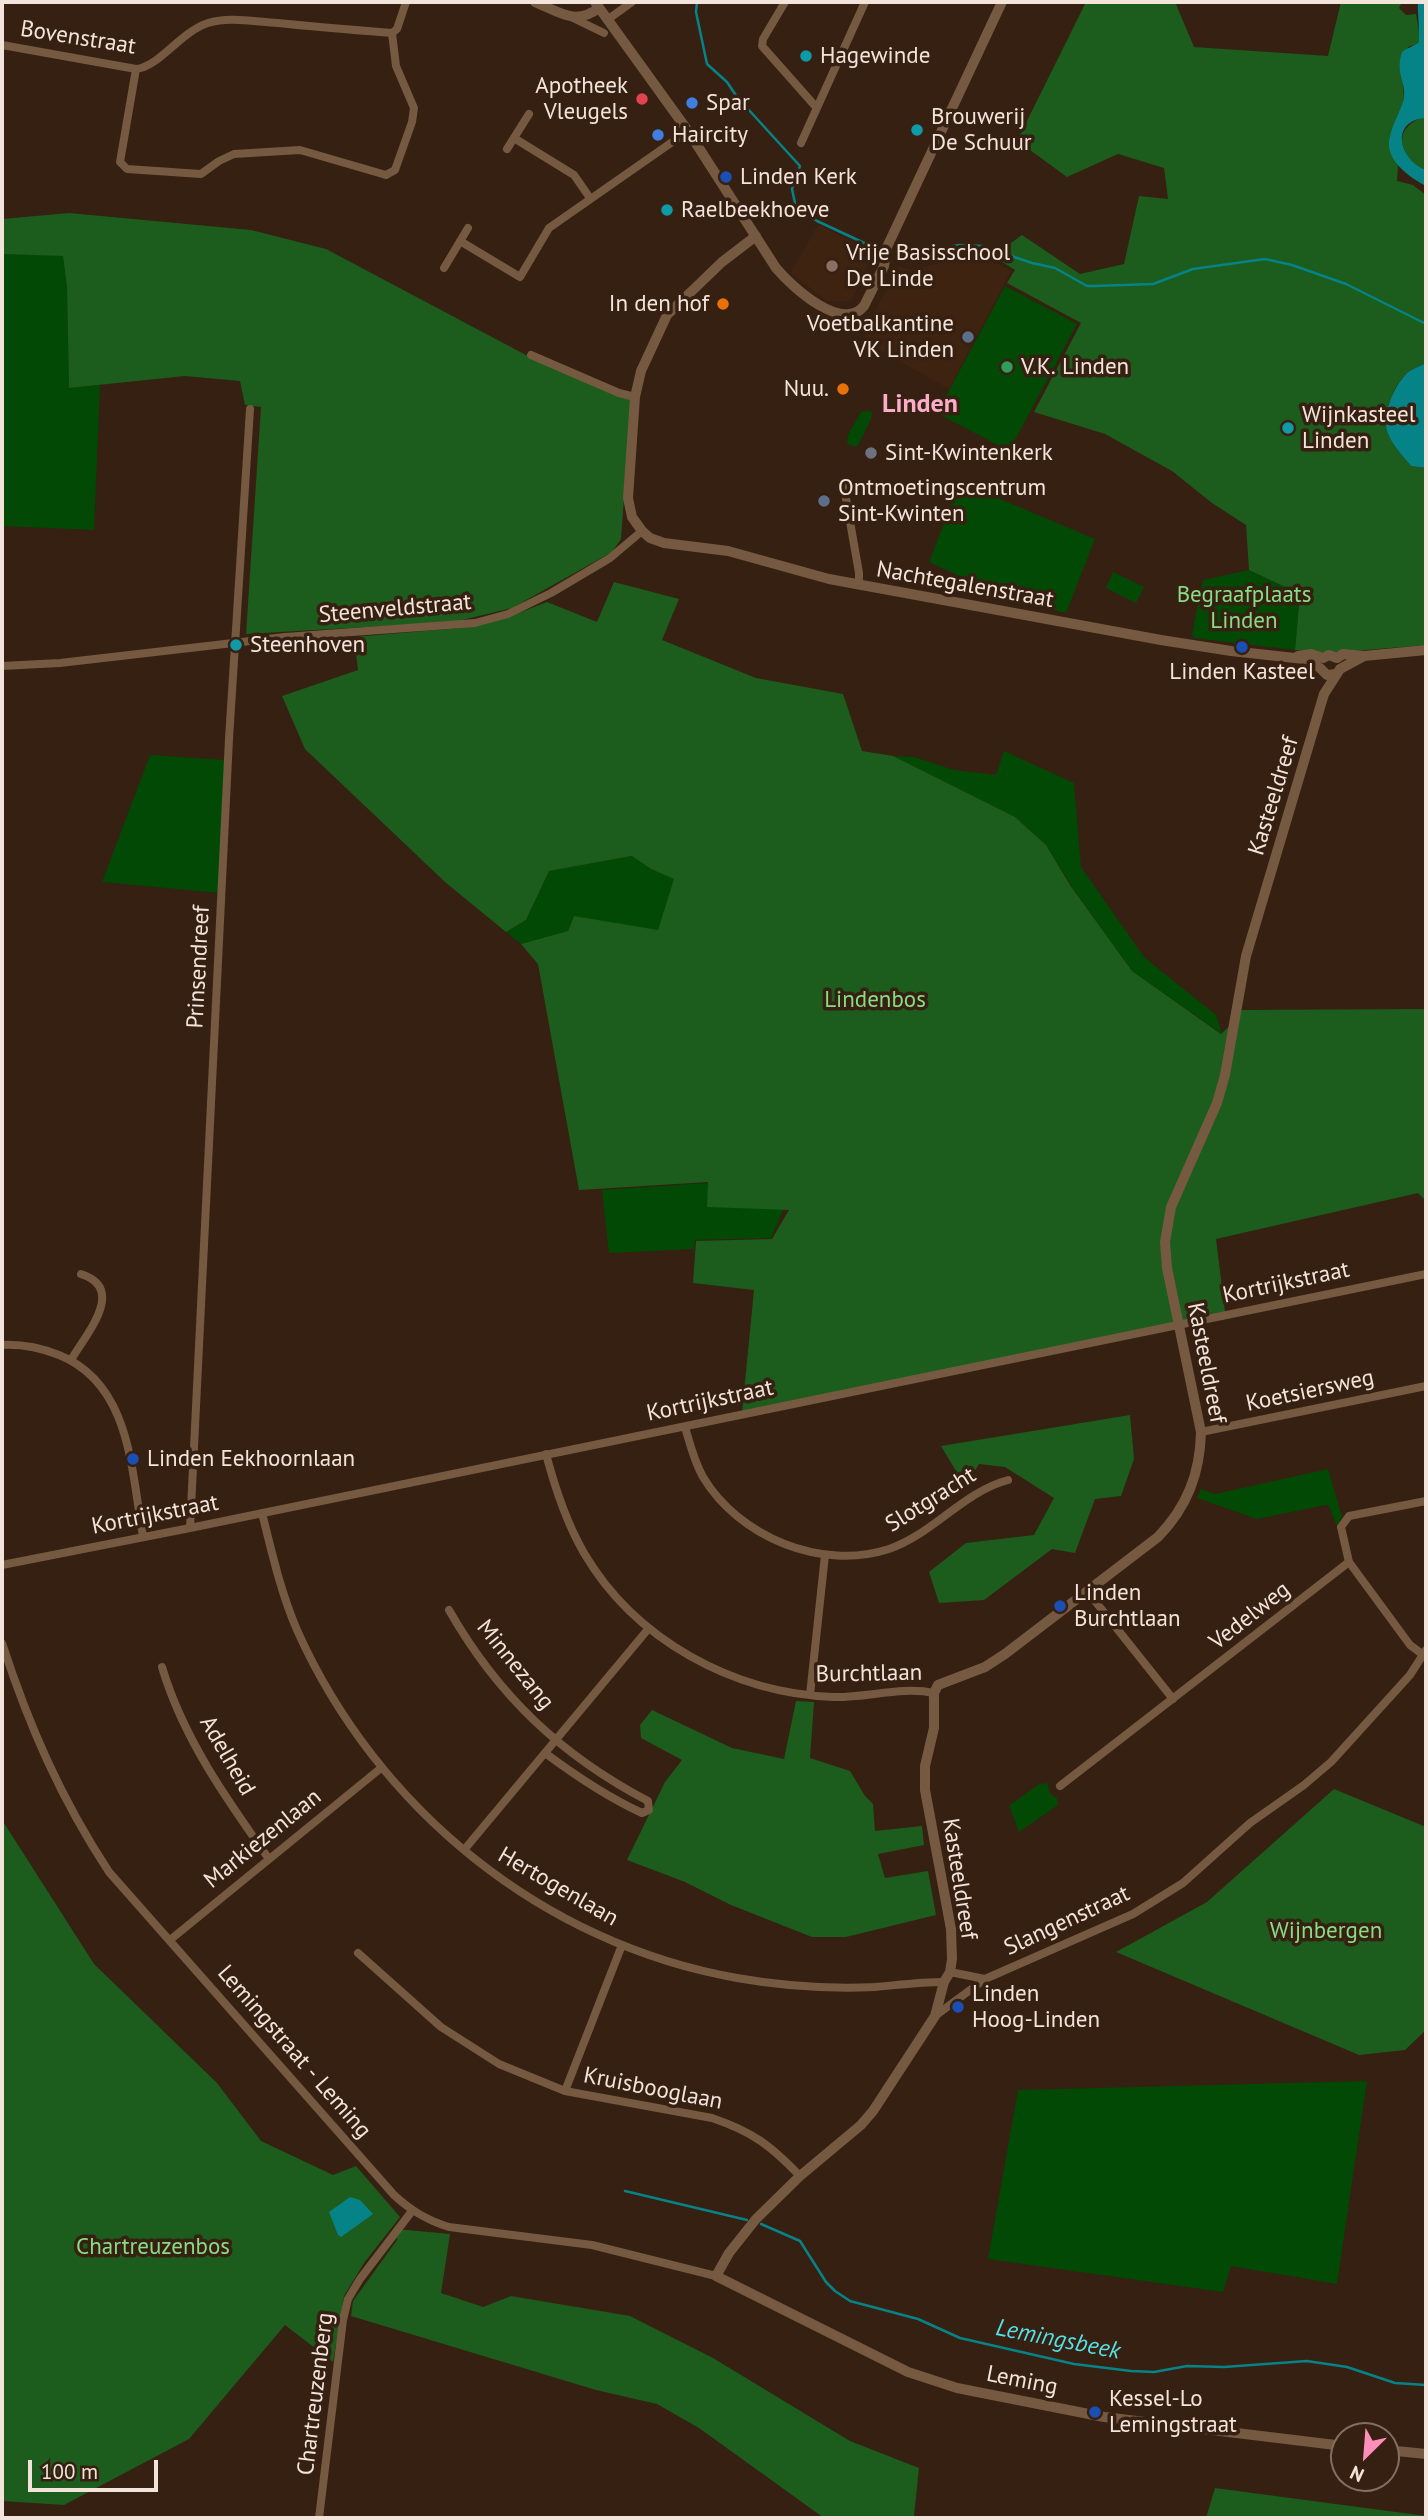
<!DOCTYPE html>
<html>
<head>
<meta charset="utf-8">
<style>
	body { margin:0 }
	#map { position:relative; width:1428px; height:2520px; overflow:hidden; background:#362012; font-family:"PT Sans",sans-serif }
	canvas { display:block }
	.frame { position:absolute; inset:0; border:4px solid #f3e4db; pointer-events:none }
	.north { position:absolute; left:1330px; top:2422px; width:70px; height:70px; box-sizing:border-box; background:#362012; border:2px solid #826e62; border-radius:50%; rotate:205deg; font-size:19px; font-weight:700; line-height:28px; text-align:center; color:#f3e4db }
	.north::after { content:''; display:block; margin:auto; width:24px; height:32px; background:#ff8ebb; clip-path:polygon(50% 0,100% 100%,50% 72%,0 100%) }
	.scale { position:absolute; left:28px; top:2460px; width:130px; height:32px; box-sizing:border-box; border:4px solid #f3e4db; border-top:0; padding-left:9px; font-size:21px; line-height:24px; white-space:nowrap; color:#f3e4db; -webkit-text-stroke:5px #362012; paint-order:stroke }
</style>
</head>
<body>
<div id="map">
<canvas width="1428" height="2520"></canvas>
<div class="frame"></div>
<div class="north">N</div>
<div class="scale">100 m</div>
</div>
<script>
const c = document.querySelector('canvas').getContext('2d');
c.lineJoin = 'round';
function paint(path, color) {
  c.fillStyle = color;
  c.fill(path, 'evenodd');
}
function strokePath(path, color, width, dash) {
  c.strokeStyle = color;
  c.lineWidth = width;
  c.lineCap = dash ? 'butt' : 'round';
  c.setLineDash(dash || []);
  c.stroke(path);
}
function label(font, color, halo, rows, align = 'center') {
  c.font = font + ' "PT Sans",sans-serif';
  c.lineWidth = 7;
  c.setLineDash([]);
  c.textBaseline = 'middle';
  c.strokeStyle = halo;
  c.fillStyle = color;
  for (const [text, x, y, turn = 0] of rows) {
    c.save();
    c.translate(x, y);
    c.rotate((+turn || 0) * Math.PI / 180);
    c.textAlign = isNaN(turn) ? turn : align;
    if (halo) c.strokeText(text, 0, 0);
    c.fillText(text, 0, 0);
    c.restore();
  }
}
paint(new Path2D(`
	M818 225 874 252 851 301H827L791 273Z
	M966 256 988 259 1011 271 949 389 865 342V331L898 266 911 270Z`), '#3f2311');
paint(new Path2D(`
	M2 254 63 255 67 287 69 388 100 385 94 530 2 526Z
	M1005 286 1077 324 1009 451 937 413Z
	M867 411 872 412 871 419 857 447 847 444 848 435 861 412Z
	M960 482 1095 539 1066 613 1007 598 929 562Z
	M1249 570 1300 594 1295 650 1194 638 1192 634 1203 580Z
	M1113 572 1144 587 1136 603 1106 588Z
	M1004 751 1074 783 1081 867 1144 957 1216 1015 1222 1034 1132 971 1072 887 1046 845 1015 817 893 756 914 757 954 770 996 775Z
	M150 755 225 760 220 893 102 882Z
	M632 856 651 869 675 879 658 931 574 916 568 931 521 944 506 932 526 920 549 871Z
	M708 1183V1204L784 1208 771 1238 695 1240 694 1249 609 1253 602 1190Z
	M1328 1469 1342 1517 1337 1526 1329 1506 1326 1505 1257 1519 1197 1498 1201 1489 1215 1494Z
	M1048 1783C1048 1790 1050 1795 1057 1798L1058 1805 1019 1832 1009 1806 1039 1784Z
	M1367 2081 1337 2284 1231 2266 1223 2292 988 2259 1018 2090Z`), '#014904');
paint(new Path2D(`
	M1086 2H1175L1194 47 1328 56 1341 2H1402L1399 8 1406 15 1416 14 1420 38 1417 44 1408 47 1403 87 1404 99 1391 152 1398 166 1397 181 1413 185 1426 195V363C1420 366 1412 369 1407 373 1393 386 1381 416 1388 434 1393 446 1403 456 1411 466L1426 468V645L1330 653 1295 650 1300 594 1249 570 1246 525 1212 503 1172 471 1105 434 1034 412 1081 323 1007 283 1015 270 993 256 1022 235 1080 274 1124 264 1139 196 1168 199 1164 168 1118 154 1067 177 1019 142V137Z
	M1421 118H1426V170C1401 160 1390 130 1421 118Z
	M69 213 251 230 326 249 541 363 631 400 621 539 612 552 512 608 454 622 246 634 261 407 245 405 240 381 185 376 69 388 67 287 63 256 2 254V219Z
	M614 582 679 599 662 640 756 678 843 694 862 751 893 756 1015 817 1046 845 1070 885 1132 971 1221 1034 1235 1021 1241 1010 1426 1009V1201L1418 1193 1216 1239 1225 1312 742 1412 754 1290 693 1283 696 1241 772 1239 789 1210 707 1207 708 1182 579 1190 538 964 521 944 568 931 574 916 658 930 674 879 651 869 632 856 549 871 526 920 506 932 445 882 305 749 282 696 358 670 354 637 459 628 511 616 547 602 597 622Z
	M1130 1415 1134 1459 1121 1496 1095 1499 1075 1553 1052 1549 984 1600 939 1603 929 1572 966 1543 1034 1535 1054 1498 1005 1467 979 1464 965 1486 941 1446Z
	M796 1701 814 1702 810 1758 850 1771 865 1796 873 1804 875 1831 922 1826 924 1845 878 1854 885 1878 928 1871 936 1915 846 1937H812L731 1905 685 1882 627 1860 665 1782 682 1760 641 1738 640 1725 652 1710 732 1748 784 1759Z
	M1334 1789 1426 1827V2030L1405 2050 1359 2055 1116 1952 1207 1902Z
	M2 1799 4 1823 94 1964 217 2083 261 2141 333 2175 356 2166 400 2217 364 2263 344 2296 333 2362 285 2325 189 2439 64 2505 2 2501Z
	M397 2229 450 2234 441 2293 483 2307 511 2296 630 2316 713 2358 850 2441 919 2468 914 2516 919 2518H824L699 2428 657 2404 596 2390 351 2316 353 2301 397 2240Z
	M1215 2488 1426 2516V2518H1206Z`), '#1c5c1c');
paint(new Path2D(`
	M1418 2H1426V118C1391 120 1397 158 1426 170V186C1409 177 1383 159 1390 136 1393 123 1400 112 1404 99 1406 80 1395 74 1402 52 1407 48 1414 46 1418 43 1421 39 1417 10 1418 2Z
	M1426 363 1424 391 1426 398V468L1411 466C1403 456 1393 446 1388 434 1381 416 1393 387 1407 373 1412 369 1420 366 1426 363Z
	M350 2197 360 2200 373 2214 341 2237 338 2235 329 2212Z`), '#068387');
strokePath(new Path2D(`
	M697 2 696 12 707 64 727 82 737 97 800 166 792 189 796 208 817 221 875 248
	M901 260 911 259 934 249 960 245 982 246 1032 263 1055 268 1087 286H1095L1153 284 1193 269 1265 259 1292 265 1346 284 1426 324
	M625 2191 747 2220
	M761 2224 800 2241 826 2282 835 2291 850 2301 918 2319 960 2338 1074 2364 1131 2371 1154 2372 1187 2366 1224 2367 1307 2361 1347 2367 1395 2383 1426 2385`), '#068387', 2.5);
strokePath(new Path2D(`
	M785 2 763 39 762 46 816 107
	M573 18 604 33
	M607 20 632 2
	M392 33 397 29 406 2
	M2 45 136 69C159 67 180 32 208 23 229 16 256 22 278 23 316 27 354 30 392 33
	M136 69 120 162 127 169 201 174 219 161 234 154 300 150 386 175 395 170 412 122 414 108 396 66 392 33
	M514 138 574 175 590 198
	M801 143 865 2
	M507 149 529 114
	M460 241 520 277 549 228 688 131
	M444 268 468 228
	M851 315 852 322
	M531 355 619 393 635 397
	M844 487 859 573V585
	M2 666 60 663 285 637 475 623 508 614 551 593 610 558 642 531
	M2 1345C21 1344 41 1348 59 1355 131 1384 131 1470 143 1536
	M71 1360C86 1334 127 1289 81 1274
	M685 1427C690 1444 694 1461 703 1477 739 1537 821 1571 889 1549 933 1534 963 1492 1008 1480
	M1201 1432 1426 1386
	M546 1454C555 1488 566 1522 584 1553 635 1640 733 1693 833 1697 867 1698 901 1686 934 1693
	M262 1513C272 1553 281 1593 297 1630 377 1809 543 1944 737 1978 782 1986 830 1989 875 1987 898 1985 921 1982 944 1982
	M190 1528 229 739 250 409
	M2 1565 190 1528 1426 1274
	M1087 1591 1173 1699
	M449 1610C498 1696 562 1756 648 1801L649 1810 642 1813C607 1797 576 1776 545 1753
	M2 1643C29 1726 61 1799 109 1872L394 2195C411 2211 427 2220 449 2227L592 2245 716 2276
	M1422 1654 1410 1645 1349 1562 1341 1527 1349 1516 1426 1501
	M162 1667C183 1738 227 1800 269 1859
	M810 1695 825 1555
	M1060 1786 1349 1562
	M464 1850 649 1628
	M170 1940 381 1768
	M358 1953 441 2027 499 2064 565 2091 712 2118C753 2132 770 2145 800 2176
	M950 1972 985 1979
	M935 2016 985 1979 1133 1914 1183 1883 1250 1823 1304 1785 1331 1762 1410 1675 1426 1650
	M565 2091 622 1945
	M319 2518 343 2320 348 2299 360 2279 412 2211`), '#755940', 8);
strokePath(new Path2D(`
	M535 2C560 12 575 26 599 8
	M595 2 688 131 776 268C792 287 842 333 864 306L884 266 887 247 1002 2
	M756 236 722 262 667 315 641 371 635 397 628 498 632 517 642 531 650 538 664 543 728 551 829 579 1161 640 1231 651 1304 659 1320 668 1327 675 1336 674
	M1298 656 1311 654 1323 658 1329 655 1337 658 1343 654 1364 656 1426 650
	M1344 2446 1104 2417 957 2388 908 2372 716 2276 729 2253 756 2219 800 2176 861 2125 873 2111 935 2016 944 1982 950 1972 952 1959 951 1929 925 1790V1766L934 1728V1693L938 1685 985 1667 1005 1654 1158 1537C1187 1507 1200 1474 1201 1432L1167 1268 1165 1242 1171 1207 1217 1103 1225 1075 1246 956 1324 694 1340 669 1364 656
	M1386 2450 1426 2454`), '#755940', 10);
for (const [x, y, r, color] of [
	[806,56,7,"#0f9aa8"],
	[642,99,7,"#e0444e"],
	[692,103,7,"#3f7fe0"],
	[917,130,7,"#0f9aa8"],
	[658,135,7,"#3f7fe0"],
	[726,177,7,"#1a4fb4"],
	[667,210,7,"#0f9aa8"],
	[832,266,7,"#8d6e63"],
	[723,304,7,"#e8710a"],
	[968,337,7,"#5c6f8a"],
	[1007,367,7,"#2e9e5b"],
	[843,389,7,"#e8710a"],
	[1288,428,7,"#0f9aa8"],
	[871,453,7,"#6b7280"],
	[824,501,7,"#5c6f8a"],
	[236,645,7,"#0f9aa8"],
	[1242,647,7,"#1a4fb4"],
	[133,1459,7,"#1a4fb4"],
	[1060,1606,7,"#1a4fb4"],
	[958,2007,7,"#1a4fb4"],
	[1095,2412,7,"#1a4fb4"]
]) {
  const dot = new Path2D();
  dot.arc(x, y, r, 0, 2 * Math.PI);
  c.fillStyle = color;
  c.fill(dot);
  strokePath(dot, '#362012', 2.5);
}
label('23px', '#f3e4db', '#362012', [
	["Bovenstraat",78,38,9],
	["Nachtegalenstraat",965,585,10],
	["Steenveldstraat",395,609,-5],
	["Kasteeldreef",1274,796,-73],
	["Prinsendreef",199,967,-87],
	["Kortrijkstraat",1286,1283,-12],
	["Kasteeldreef",1206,1363,79],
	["Koetsiersweg",1310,1391,-12],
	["Kortrijkstraat",710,1401,-12],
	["Slotgracht",931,1500,-32],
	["Kortrijkstraat",155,1515,-11],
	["Vedelweg",1250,1616,-38],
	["Minnezang",515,1665,51],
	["Burchtlaan",869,1674,-1],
	["Adelheid",227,1756,60],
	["Markiezenlaan",263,1839,-39],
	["Kasteeldreef",959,1879,81],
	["Hertogenlaan",558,1887,30],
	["Slangenstraat",1067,1921,-25],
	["Lemingstraat - Leming",294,2052,49],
	["Kruisbooglaan",653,2089,11],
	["Leming",1022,2381,11],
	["Chartreuzenberg",316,2394,-83]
]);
label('23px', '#f3e4db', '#362012', [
	["Hagewinde",820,56],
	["Apotheek",628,86,"right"],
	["Vleugels",628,112,"right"],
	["Spar",706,103],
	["Brouwerij",931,117],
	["De Schuur",931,143],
	["Haircity",672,135],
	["Linden Kerk",740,177],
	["Raelbeekhoeve",681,210],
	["Vrije Basisschool",846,253],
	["De Linde",846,279],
	["In den hof",709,304,"right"],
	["Voetbalkantine",954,324,"right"],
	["VK Linden",954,350,"right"],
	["V.K. Linden",1021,367],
	["Nuu.",829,389,"right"],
	["Wijnkasteel",1302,415],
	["Linden",1302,441],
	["Sint-Kwintenkerk",885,453],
	["Ontmoetingscentrum",838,488],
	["Sint-Kwinten",838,514],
	["Steenhoven",250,645],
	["Linden Kasteel",1242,672,"center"],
	["Linden Eekhoornlaan",147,1459],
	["Linden",1074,1593],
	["Burchtlaan",1074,1619],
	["Linden",972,1994],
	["Hoog-Linden",972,2020],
	["Kessel-Lo",1109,2399],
	["Lemingstraat",1109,2425]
], 'left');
label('23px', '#88dc84', '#362012', [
	["Begraafplaats",1244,595],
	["Linden",1244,621],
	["Lindenbos",875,1000],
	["Wijnbergen",1326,1931],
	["Chartreuzenbos",153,2247]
]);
label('italic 24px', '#56dfe4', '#362012', [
	["Lemingsbeek",1058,2340,11]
]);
label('bold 26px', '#fbacc9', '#362012', [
	["Linden",920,405]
]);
</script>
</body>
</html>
